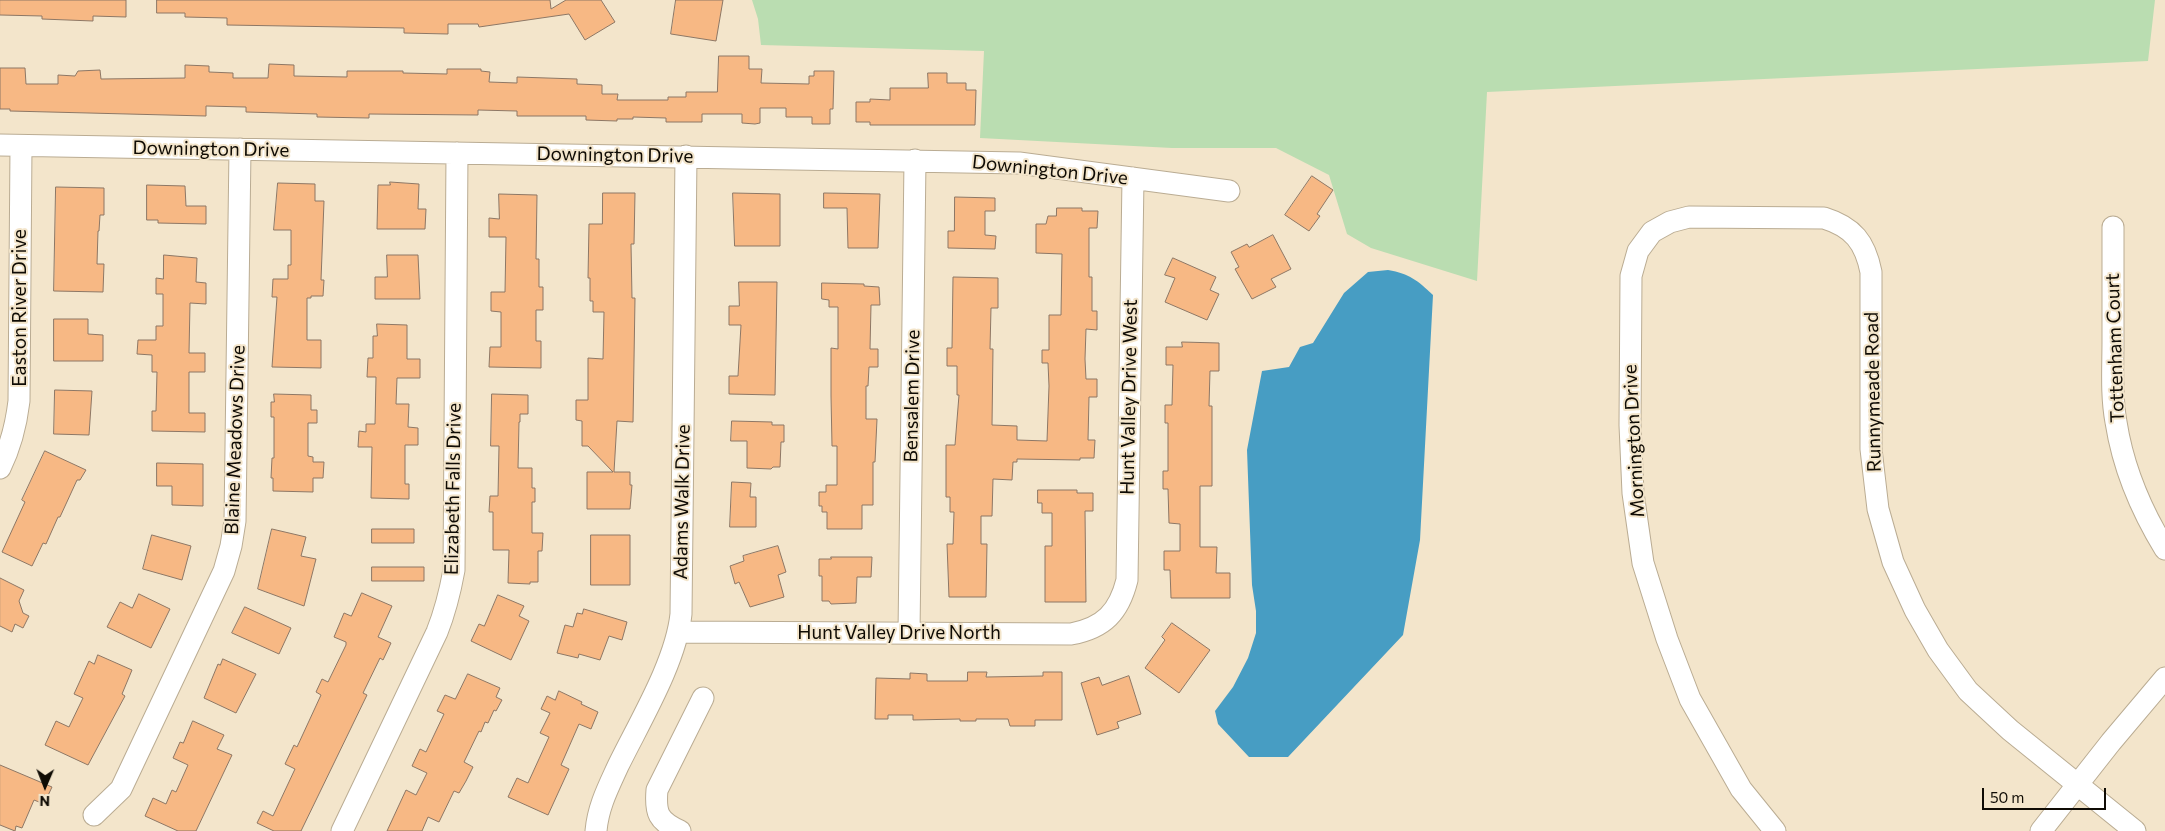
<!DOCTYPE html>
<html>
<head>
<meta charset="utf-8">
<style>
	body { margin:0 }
	#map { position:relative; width:2165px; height:831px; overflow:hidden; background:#f3e5cb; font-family:Commissioner,sans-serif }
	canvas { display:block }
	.north { position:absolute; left:20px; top:761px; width:50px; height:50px; -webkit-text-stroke:4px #f3e5cb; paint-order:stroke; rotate:181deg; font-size:14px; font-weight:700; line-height:20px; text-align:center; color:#0f0b04 }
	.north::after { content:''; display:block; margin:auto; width:18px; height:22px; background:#0f0b04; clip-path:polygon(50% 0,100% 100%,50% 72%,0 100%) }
	.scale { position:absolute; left:1982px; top:788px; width:124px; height:22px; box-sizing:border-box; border:2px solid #0f0b04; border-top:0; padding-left:6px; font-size:15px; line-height:18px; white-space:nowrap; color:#0f0b04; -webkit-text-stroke:4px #f3e5cb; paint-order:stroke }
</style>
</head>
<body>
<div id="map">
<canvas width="2165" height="831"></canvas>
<div class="north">N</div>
<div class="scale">50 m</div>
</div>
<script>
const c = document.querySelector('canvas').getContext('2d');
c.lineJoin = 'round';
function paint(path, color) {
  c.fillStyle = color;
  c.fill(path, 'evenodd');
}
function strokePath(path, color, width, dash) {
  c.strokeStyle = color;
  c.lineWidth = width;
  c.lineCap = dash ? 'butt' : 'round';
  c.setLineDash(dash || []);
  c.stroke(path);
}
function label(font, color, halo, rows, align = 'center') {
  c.font = font + ' Commissioner,sans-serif';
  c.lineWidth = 4;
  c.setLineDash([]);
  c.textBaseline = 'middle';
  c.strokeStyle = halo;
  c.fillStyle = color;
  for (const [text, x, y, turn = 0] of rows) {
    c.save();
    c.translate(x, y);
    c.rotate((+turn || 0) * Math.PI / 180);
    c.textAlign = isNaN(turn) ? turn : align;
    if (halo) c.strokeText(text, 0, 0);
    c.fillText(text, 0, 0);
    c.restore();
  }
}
paint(new Path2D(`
	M752 0H2155L2148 61 1487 92 1477 281 1371 248 1347 234 1329 175 1276 148H1172L980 138 984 51 761 45 758 19Z`), '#baddb1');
paint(new Path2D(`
	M1388 270C1410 274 1417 280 1433 295L1420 540 1403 635 1288 757H1249L1218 724 1215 711 1233 687 1248 658 1256 633V611L1252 585 1247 450 1262 371 1289 367 1300 347 1313 343 1344 293 1368 272Z`), '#479dc3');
const building = new Path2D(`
	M0 0H126V17L93 16V21L42 19V16L0 15Z
	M157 0H550L551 9 566 0H601L615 22 585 40 569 14 479 27 478 24H448V34L404 33V28L227 25V18L185 17V13H157Z
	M676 0H723L716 41 671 34Z
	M719 56H749V69H762L761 83 809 84V76H814V71H834L833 109H830V124H812V117H786V108H760V123L755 124 742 123V114H702V122H666V118L633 117V119H617V121L586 120V116H517V111L478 110V115L369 114V118L317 117V114L246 112V107L206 106V116L10 111V109H0V68H25L26 84H58V75L75 76 78 71 100 70 101 79 185 78V65L209 66V72L233 73V78H268L269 64 294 65V76L347 77V71H403V73L447 74V69H481V71L490 72 489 82 517 83V77L577 79V84L602 85V94H618L617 100H668V97H686V92H717Z
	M928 73H947V83H966V90H976L975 125H870V122H856V102H870V99L890 100V88H928Z
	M1312 176 1333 190 1317 214 1320 216 1309 231 1285 215Z
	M390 182 419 184 418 209H426L425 229H377L378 185H390Z
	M278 183 315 184V201H324L321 280H324L323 296H311V298H307V340H321V368L272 367 277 297H272L273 279H288V265H291V230H274Z
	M147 185 185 186 186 206H206V224L158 223V220H147Z
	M56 187 104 188V215H100L99 231H98L97 264H104L103 292 54 291Z
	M603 193H635L634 244H631L632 298H635L633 422 617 421 614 472H630V485H632L630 509H587V472H613L588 446H582V421L576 420V400H588V358L603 359 604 312H593V301H590V278H588L589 224H602Z
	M733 193 780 194V246H735Z
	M824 193 880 194 878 248H848L847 208H824Z
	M499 194 537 195 536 259H539V287H543V310H536V341H541V368L489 367 490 347H501V312L491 311V292H505L506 237H489V218L499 219Z
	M955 197 995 198V211H985V235L996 236 995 249 948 248V231H954Z
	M1057 208H1082V211H1098L1097 228H1089V277H1092V311H1097V330L1086 329 1085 359 1086 379H1097V397H1089L1088 440H1095L1094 458H1080V460L1017 459V462H1013L1012 480 993 479 992 516H981V544H987L986 597H949L947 544H953L954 512H950V497H946V445H955L959 395H957V366H947V348H952L953 277 998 278V308H991L990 349H993L992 425 1017 426V440L1047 441 1049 386 1048 363H1042V350H1049V315H1061L1062 254 1036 253V224H1046L1048 216H1056Z
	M1273 235 1291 269 1271 279 1276 287 1252 299 1235 269 1239 267 1231 252 1247 244 1249 247Z
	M164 255 197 258 196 282 206 283V304L190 303 189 353H205V372H189V413H205V432L152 431V411H156L157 372H152V355L137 354 138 340H156V326H163V294H156V278L163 279Z
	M387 255H418L420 299H375V277H387Z
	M1173 258 1216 277 1210 290 1219 294 1207 320 1165 302 1175 278 1165 275Z
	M739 282H777L775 395 729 394V376H738L741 325H729V306H739Z
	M822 283 864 284V286L879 287 880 305H871L870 349H878V367H869L868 386H866V419H877L875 462H873V505H862V529H827V512H822V506H819V492H826V485H837V446H832L831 396V348L838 349V307H829V300L822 299Z
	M54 319H88V334L103 335V361H54Z
	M377 324 407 325V359H420V378H397L396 404H409L408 427 418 428V445H405V484H409V499L371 498 372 447H358L359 431 366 432V424H375L376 377H367L368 358H373V336H377Z
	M1182 342 1219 343V371H1210L1209 406H1212V486H1200V547H1217L1216 573H1230V598H1171L1170 570H1164V551H1180V524L1169 523 1168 489H1163V471H1168V423H1165V405H1172L1173 365H1166V347H1182Z
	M55 390 92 391 89 435 54 434Z
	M274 394 311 395V410H317V423H308V456L313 457V462H324L323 478H313V492L273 491V478H271L272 458H274V417H271V402H274Z
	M492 394 528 395V414H520V422H519L518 468H532V488H535V502H532V533H543L542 551H538V582H530V584L508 583 509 550H493V512H489L490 496H498L499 446H491Z
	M732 421 772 422V425H784V442H781L780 467H773L771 469 747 468V441H731Z
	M45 451 86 470 80 480H77L60 517H58L46 544 43 543 32 566 2 552 25 502 22 500Z
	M157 463 203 464V506L172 505V486H157Z
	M732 482 751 483 750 497H756V527H730Z
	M1038 490H1077V493H1093V511H1085L1086 602H1045V546H1052V513H1042V503H1038Z
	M272 529 306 537 301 556 316 559 304 606 258 589Z
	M372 529H414V543H372Z
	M152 535 191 546 182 580 143 569Z
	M591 535H630V585H591Z
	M778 546 786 572 778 575 784 597 750 607 739 582 735 584 730 566 744 561 743 556Z
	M831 557H872L871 577H857L856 603 831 604 829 601H822V576H819V559H831Z
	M372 567H424V581H372Z
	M0 578 24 590 19 601 23 613 29 616 23 628 15 624 12 632 0 626Z
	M362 593 392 606 378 637 391 643 383 660 380 658 363 693 367 695 301 831H274L257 823 263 811 273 816 295 769 285 764 294 745 297 747 321 695 316 692 322 679 328 682 346 645V642L334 637 344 613 351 616Z
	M139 594 170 609 151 648 107 627 120 602 132 608Z
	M498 595 524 606 519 616 529 621 511 660 471 641 479 624 484 626Z
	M245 607 291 628 279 654 232 633Z
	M584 609 627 622 622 640 609 636 600 660 579 654 578 658 557 653 565 625 573 627 577 613 582 614Z
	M1172 623 1210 650 1179 693 1145 668 1165 640 1162 637Z
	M98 655 132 670 122 694 125 696 88 765 45 745 56 721 69 727 83 698 74 694 89 661 94 664Z
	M223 659 256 674 236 713 204 698 218 664 220 665Z
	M968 672H987L986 677 1043 676V672H1062V720H1035V726H1010L1008 719H976V721H960V719L913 720V715H888V719H875L876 678 910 679V673L927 674V681H967Z
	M468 674 500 688 496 697 502 700 496 711 494 710 488 723 485 722 481 732 479 731 464 762 473 767 466 781 459 793 454 791 439 822 428 817 422 831H387L406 790 416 795 427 773 412 766 420 749 426 752 444 714 437 711 445 695 455 699Z
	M1129 676 1141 714 1117 722 1119 728 1097 735 1081 683 1099 677 1102 685Z
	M559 691 582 702 581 704 598 712 591 729 579 724 561 765 569 769 548 815 508 797 517 778 528 783 549 737 540 733 550 713 541 709 547 696 555 700Z
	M193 721 224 735 217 749 232 755 196 831H178L145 816 153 798 166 804 172 790 176 792 188 765 173 758 180 742 183 743Z
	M0 765 52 787 44 804 34 800 22 828 16 826 15 831 0 825Z`);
paint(building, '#f7b884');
strokePath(building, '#8d7765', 1);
const minor = new Path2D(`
	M0 145 1019 163 1229 191
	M2113 227C2113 265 2113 303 2113 341 2113 368 2111 395 2116 422 2123 467 2141 510 2165 549
	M0 468C11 446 16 426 19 401L21 146
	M679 632 1071 634C1104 628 1119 612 1127 580L1133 178
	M909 633 915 160
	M94 815 121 789 224 571 231 546 235 521 240 149
	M342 831 437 632C445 612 450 592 454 570L457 153
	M596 831C598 807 608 788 618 766 640 721 676 662 681 614L686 156
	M680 831C658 821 655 813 657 790L703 698
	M1775 831 1741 789 1690 699 1667 639 1643 563 1633 493 1630 425 1631 276 1638 251 1652 232 1670 222 1689 217 1824 218C1853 227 1865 242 1871 272V449L1878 509 1893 562 1915 610 1938 650 1968 691 2010 730 2135 831
	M2041 831 2111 742 2165 678`);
strokePath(minor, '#baac93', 23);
strokePath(minor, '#fff', 21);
label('19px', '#0f0b04', '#f3e5cb', [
	["Downington Drive",211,149,1],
	["Downington Drive",615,155,1],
	["Downington Drive",1050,170,6],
	["Easton River Drive",20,308,-90],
	["Tottenham Court",2115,348,-92],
	["Runnymeade Road",1873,392,-91],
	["Bensalem Drive",912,396,-89],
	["Hunt Valley Drive West",1129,397,-89],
	["Blaine Meadows Drive",235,440,-88],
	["Mornington Drive",1634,441,-93],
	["Elizabeth Falls Drive",453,489,-89],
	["Adams Walk Drive",682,502,-89],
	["Hunt Valley Drive North",899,633]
]);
</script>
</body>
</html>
